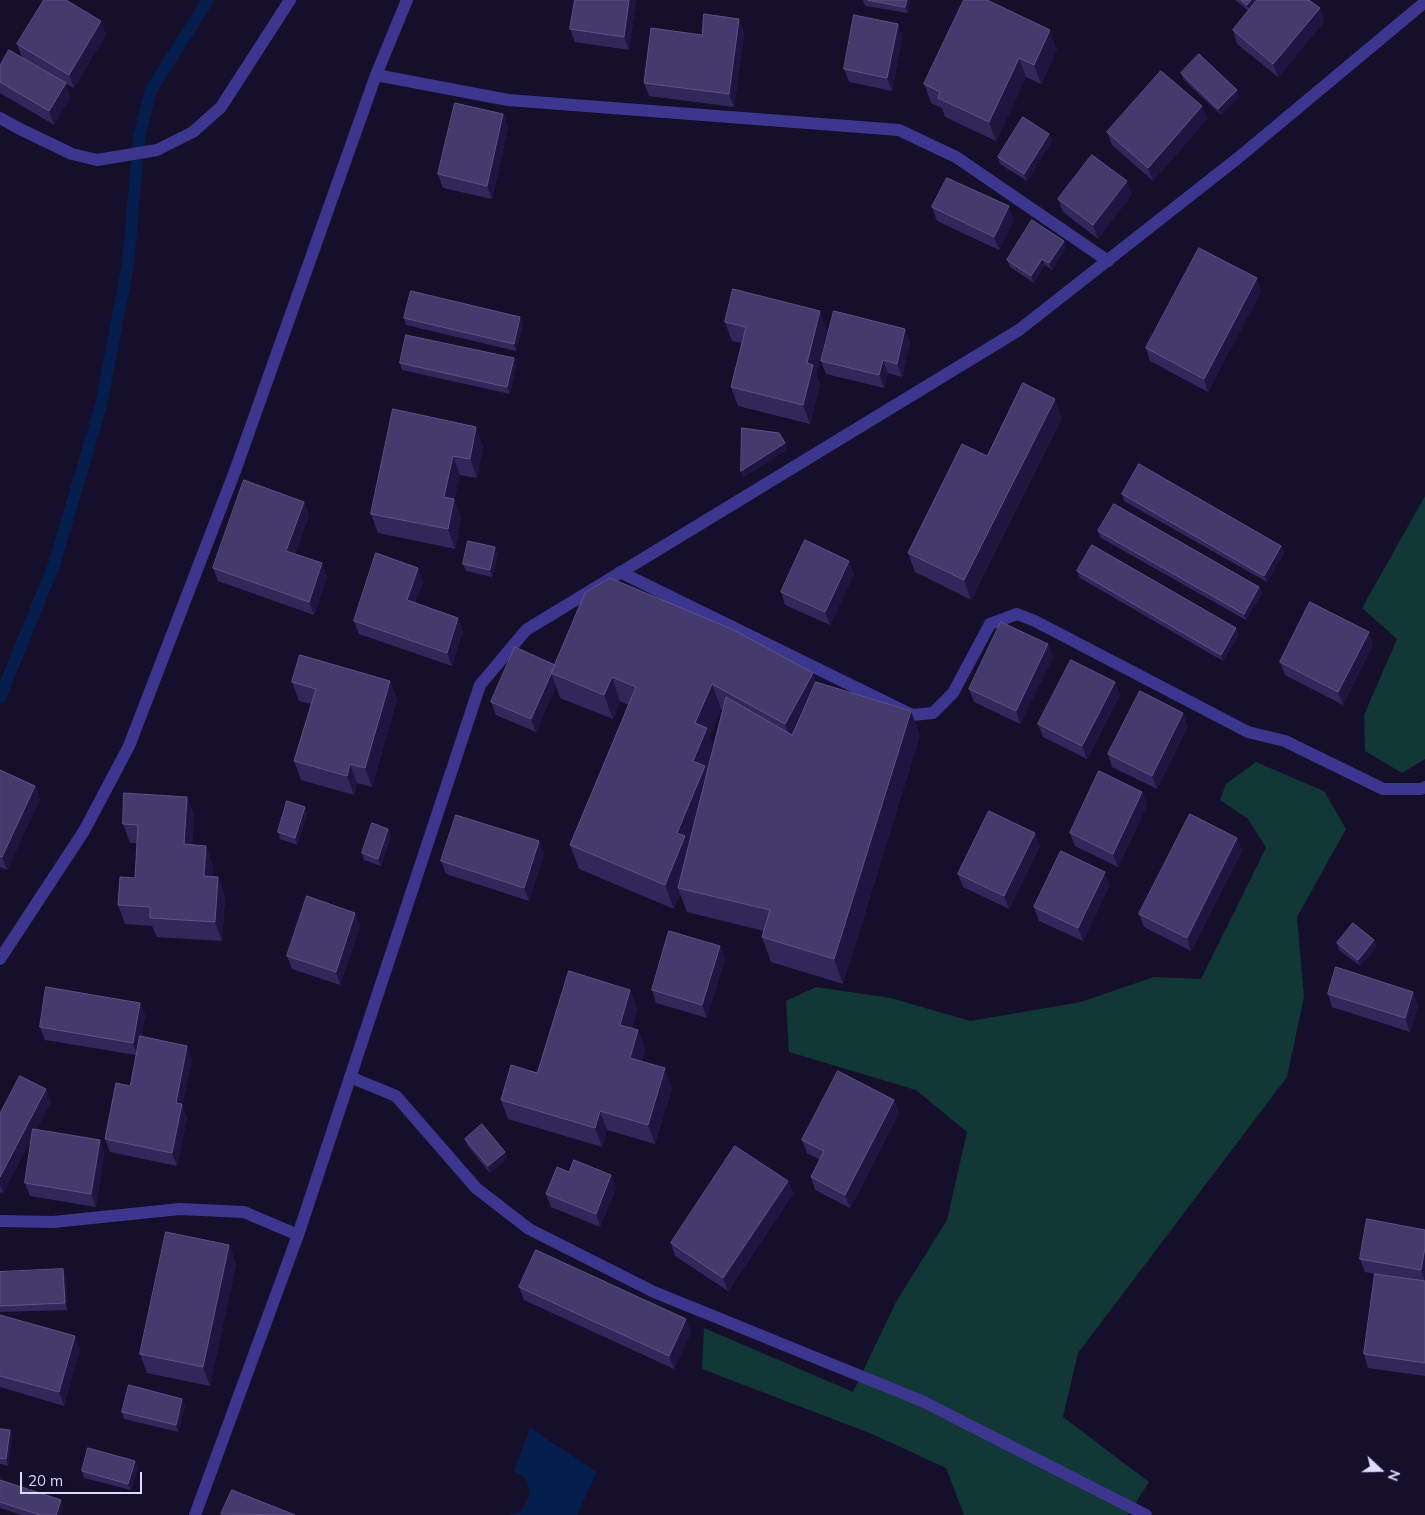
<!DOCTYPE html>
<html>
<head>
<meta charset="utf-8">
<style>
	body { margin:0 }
	#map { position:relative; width:1425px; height:1515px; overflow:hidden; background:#150f2c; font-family:Mulish,sans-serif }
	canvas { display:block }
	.north { position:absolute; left:1355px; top:1445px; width:50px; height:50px; -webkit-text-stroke:4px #150f2c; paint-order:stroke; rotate:111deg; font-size:14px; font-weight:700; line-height:20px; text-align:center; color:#dfdaff }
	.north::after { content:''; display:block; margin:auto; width:18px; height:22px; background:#dfdaff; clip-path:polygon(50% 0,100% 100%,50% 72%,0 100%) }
	.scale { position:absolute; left:20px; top:1472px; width:122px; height:22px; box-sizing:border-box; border:2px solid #dfdaff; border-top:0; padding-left:6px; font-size:15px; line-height:18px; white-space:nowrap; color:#dfdaff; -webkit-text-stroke:4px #150f2c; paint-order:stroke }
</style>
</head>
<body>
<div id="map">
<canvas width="1425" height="1515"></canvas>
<div class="north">N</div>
<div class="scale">20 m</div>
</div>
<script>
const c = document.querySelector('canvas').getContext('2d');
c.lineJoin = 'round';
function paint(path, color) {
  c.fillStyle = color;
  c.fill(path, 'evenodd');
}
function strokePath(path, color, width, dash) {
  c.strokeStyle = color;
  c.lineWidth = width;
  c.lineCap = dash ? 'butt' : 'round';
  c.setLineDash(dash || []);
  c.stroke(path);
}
paint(new Path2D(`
	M1425 496V759L1402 773 1365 751 1364 715 1397 639 1362 608Z
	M1256 762 1324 791 1346 829 1297 917 1304 997 1287 1077 1078 1353 1063 1417 1149 1482 1128 1515H964L946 1468 872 1434 702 1369 704 1328 853 1392 896 1302 947 1220 967 1132 916 1090 789 1052 786 1001 816 987 891 998 970 1021 1081 1002 1154 977 1201 979 1266 848 1248 819 1220 800 1226 784Z`), '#113736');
paint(new Path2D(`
	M530 1428 597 1472 577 1515H509L522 1511 530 1493 526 1478 514 1471Z`), '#061e4e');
strokePath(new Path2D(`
	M0 697 54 565 101 405 128 264 139 137 151 90 208 0`), '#061e4e', 12);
strokePath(new Path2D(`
	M376 75 508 100 899 130 956 157 1108 261
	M620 572 912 715 933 713 953 693 990 624 1017 614 1035 621 1248 732 1285 741 1383 789H1421L1425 787
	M350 1077 396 1096 476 1188 529 1229 654 1292 922 1401 1146 1515
	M0 1221 53 1222 180 1209 244 1212 298 1235`), '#3c368f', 12);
strokePath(new Path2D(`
	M0 118 20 129 72 154 97 160 157 150 193 132 221 107 290 0
	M0 959 84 831 129 746 235 471 376 75 407 0
	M195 1515 298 1235 480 685 526 630 1019 330 1238 158 1425 2`), '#3c368f', 12);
paint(new Path2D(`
	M575 0H636L629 50 575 42 570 29Z
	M863 0H910L908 13 865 6Z
	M964 0 1057 49 1041 84 1026 77 996 141 945 117 942 108 931 103 924 84Z
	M1235 0H1309L1320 8 1324 22 1278 77 1237 44 1233 30 1249 11Z
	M744 32 734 107 649 96 644 83 702 35Z
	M106 34 74 88 22 58 17 44Z
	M902 37 892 91 849 82 844 69Z
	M0 66 70 97 54 125 0 93Z
	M1181 73 1239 96 1221 115 1184 80Z
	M1202 106 1207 119 1153 181 1112 145 1107 132Z
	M503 114 508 127 492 199 443 188 438 174Z
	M1049 134 1052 141 1027 181 1000 164 998 157Z
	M1132 194 1098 239 1063 212 1058 199Z
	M932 207 1014 220 999 250 937 221Z
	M1064 241 1066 247 1052 270 1045 265 1034 283 1010 267 1007 260Z
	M1261 291 1208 392 1150 361 1146 348Z
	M404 318 523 324 516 351 406 325Z
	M725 322 827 330 816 373 820 384 810 424 738 406 731 387 742 343 732 341Z
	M910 342 902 377 888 373 884 388 826 374 821 361Z
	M400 363 516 365 510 394 402 370Z
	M393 409 483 446 477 478 460 475 454 500 461 518 455 549 378 533 371 514Z
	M1062 418 971 600 915 572 908 553Z
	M1122 494 1281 546 1284 553 1267 582 1124 501Z
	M304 502 309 515 295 554 327 576 314 615 218 581 213 568Z
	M1098 531 1259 587 1262 593 1246 620 1101 538Z
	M498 553 492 577 466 571 463 564Z
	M1077 571 1239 635 1223 661 1080 578Z
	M854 574 830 625 785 605 781 592Z
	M423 581 415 603 463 631 452 666 359 634 354 621Z
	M1369 632 1373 645 1343 705 1285 675 1280 662Z
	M1048 644 1053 657 1020 724 974 702 969 689Z
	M555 665 816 682 920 735 843 984 771 962 762 937 764 931 687 912 680 894 674 909 579 869 570 845 629 705 620 701 613 719 560 698 556 686 536 732 496 715 491 702ZM721 709 723 710 713 746 710 735Z
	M390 681 397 700 372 787 357 783 354 795 301 780 294 761 311 704 299 701 292 682Z
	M1115 682 1120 695 1087 759 1043 737 1038 724Z
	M1188 726 1157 789 1112 767 1108 754Z
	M0 770 35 786 40 799 7 870 0 867Z
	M1142 792 1147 805 1118 867 1075 846 1070 833Z
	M187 797 194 816 192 845 213 865 212 876 225 896 222 941 157 937 152 926 125 924 118 905 135 878 137 843H130L123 824Z
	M305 807 307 814 297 845 280 839 278 832Z
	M1035 833 1040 846 1009 909 963 887 958 874Z
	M391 836 381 866 364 860 362 853Z
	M1237 838 1242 851 1191 951 1144 927 1139 914Z
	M539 841 544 854 529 901 446 874 441 861Z
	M1110 885 1083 941 1039 921 1034 907Z
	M355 913 360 926 340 985 292 969 287 956Z
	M1337 943 1377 946 1360 966 1339 950Z
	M720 946 725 959 707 1018 656 1003 652 990Z
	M630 990 637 1009 632 1028 638 1030 645 1049 642 1061 672 1088 655 1144 607 1130 602 1147 508 1119 501 1100 537 1073Z
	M1328 994 1418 1005 1410 1032 1332 1007Z
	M140 1003 145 1016 141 1037 192 1059 182 1105 187 1117 177 1166 110 1152 105 1139 130 1086 136 1055 45 1040 40 1027Z
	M46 1089 51 1102 36 1130 100 1140 104 1153 96 1207 30 1196 25 1183 32 1138 3 1193 0 1192V1114Z
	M894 1100 899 1113 850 1208 815 1190 811 1177 820 1160 807 1153 802 1140Z
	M465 1139 505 1152 507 1158 490 1173 467 1145Z
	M569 1172 611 1175 616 1188 600 1227 551 1207 546 1194Z
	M788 1181 793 1194 728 1291 675 1256 671 1243Z
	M1425 1230V1376L1368 1368 1364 1354 1376 1274 1365 1272 1360 1259Z
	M229 1245 236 1264 210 1386 147 1373 140 1354Z
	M0 1272 66 1276 67 1310 0 1312Z
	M519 1287 691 1332 674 1369 524 1300Z
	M0 1315 80 1349 64 1406 0 1387Z
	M185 1405 178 1432 124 1419 122 1412Z
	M0 1429 10 1430 12 1437 8 1466 0 1464Z
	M135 1461 138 1468 131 1490 84 1478 82 1471Z
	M0 1480 63 1506 60 1515H22L0 1508Z`), '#32275b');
paint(new Path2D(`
	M629 0H636L629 50 624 37Z
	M907 0H910L908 13 905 7Z
	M1251 0H1259L1250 12 1247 5Z
	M1320 8 1324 22 1278 77 1273 64Z
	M739 19 744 32 734 107 729 94Z
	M101 21 106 34 74 88 69 75Z
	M898 24 902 37 892 91 887 78Z
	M1050 30 1057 49 1041 84 1034 65Z
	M1019 58 1026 77 996 141 989 122Z
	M66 83 70 97 54 125 49 111Z
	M1237 90 1239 96 1221 115 1218 109Z
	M1202 106 1207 119 1153 181 1148 168Z
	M503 114 508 127 492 199 487 186Z
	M1049 134 1052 141 1027 181 1024 174Z
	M1127 181 1132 194 1098 239 1093 225Z
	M1009 206 1014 220 999 250 994 237Z
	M1064 241 1066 247 1052 270 1049 263Z
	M1042 259 1045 265 1034 283 1031 276Z
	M1257 278 1261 291 1208 392 1204 379Z
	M820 311 827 330 816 373 820 384 810 424 803 405 807 363Z
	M520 317 523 324 516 351 514 344Z
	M905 329 910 342 902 377 897 364Z
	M514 358 516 365 510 394 507 387Z
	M883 360 888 373 884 388 879 375Z
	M1055 399 1062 418 971 600 964 580Z
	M476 427 483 446 477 478 470 459Z
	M785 443 787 450 743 478 741 471Z
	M453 456 460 475 454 500 461 518 455 549 448 529 444 497Z
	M304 502 309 515 291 564 286 551Z
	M1281 546 1284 553 1267 582 1264 576Z
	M495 547 498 553 492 577 490 570Z
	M849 561 854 574 830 625 825 612Z
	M322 563 327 576 314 615 309 602Z
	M418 568 423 581 412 613 407 600Z
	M1259 587 1262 593 1246 620 1244 614Z
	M458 618 463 631 452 666 447 653Z
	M1236 628 1239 635 1223 661 1221 655Z
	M1369 632 1373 645 1343 705 1338 692Z
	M1048 644 1053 657 1020 724 1016 711Z
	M551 673 556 686 536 732 531 719Z
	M813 673 822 698 794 749 785 724Z
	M612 677 620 701 613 719 604 695Z
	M390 681 397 700 372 787 365 768Z
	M1115 682 1120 695 1087 759 1082 746Z
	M712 684 721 709 710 735 716 752 678 888 680 894 674 909 665 885 693 761 695 723Z
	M911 711 920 735 843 984 834 959Z
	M1183 713 1188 726 1157 789 1152 776Z
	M350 764 357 783 354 795 347 776Z
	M35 786 40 799 7 870 2 857Z
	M1142 792 1147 805 1118 867 1113 854Z
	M187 797 194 816 191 863 184 844Z
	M305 807 307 814 297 845 295 838Z
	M388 829 391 836 381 866 378 859Z
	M1035 833 1040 846 1009 909 1004 896Z
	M1237 838 1242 851 1191 951 1187 938Z
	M539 841 544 854 529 901 524 888Z
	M206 846 213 865 211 895 204 876Z
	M1105 872 1110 885 1083 941 1078 928Z
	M218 877 225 896 222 941 215 922Z
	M355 913 360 926 340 985 336 972Z
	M1374 940 1377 946 1360 966 1358 960Z
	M720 946 725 959 707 1018 702 1005Z
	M630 990 637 1009 627 1044 620 1025Z
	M1413 992 1418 1005 1410 1032 1405 1018Z
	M140 1003 145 1016 137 1056 133 1043Z
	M638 1030 645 1049 637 1077 630 1058Z
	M187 1046 192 1059 182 1105 187 1117 177 1166 172 1153 176 1103Z
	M665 1068 672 1088 655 1144 648 1125Z
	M46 1089 51 1102 3 1193 0 1185V1177Z
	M894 1100 899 1113 850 1208 845 1195Z
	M600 1111 607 1130 602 1147 595 1128Z
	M100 1140 104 1153 96 1207 91 1194Z
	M505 1152 507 1158 490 1173 488 1166Z
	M611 1175 616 1188 600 1227 596 1214Z
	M788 1181 793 1194 728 1291 723 1278Z
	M229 1245 236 1264 210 1386 203 1367Z
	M1425 1248V1282L1421 1270Z
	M63 1269 66 1276 67 1310 65 1303Z
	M686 1319 691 1332 674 1369 669 1356Z
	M75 1336 80 1349 64 1406 59 1392Z
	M182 1399 185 1405 178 1432 176 1425Z
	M10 1430 12 1437 8 1466 6 1459Z
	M135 1461 138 1468 131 1490 128 1484Z
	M61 1500 63 1506 60 1515H56Z`), '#1f1541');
const building = new Path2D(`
	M44 0H66L101 21 69 75 17 44Z
	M575 0H629L624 37 570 29Z
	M868 0H907L905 7Z
	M964 0H987L1050 30 1034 65 1019 58 989 122 938 98 940 92 924 84Z
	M1241 0H1251L1247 5Z
	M1257 0H1309L1320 8 1273 64 1233 30Z
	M704 14 739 19 729 94 644 83 651 28 702 35Z
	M854 15 898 24 887 78 844 69Z
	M9 50 66 83 49 111 0 82V66Z
	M1199 54 1237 90 1218 109 1181 73Z
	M1161 71 1202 106 1148 168 1107 132Z
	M455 103 503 114 487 186 438 174Z
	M1023 117 1049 134 1024 174 998 157Z
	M1092 155 1127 181 1093 225 1058 199Z
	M947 178 1009 206 994 237 932 207Z
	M1032 220 1064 241 1049 263 1042 259 1031 276 1007 260Z
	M1199 248 1257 278 1204 379 1146 348Z
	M733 289 820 311 807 363 813 365 803 405 731 387 746 327 725 322Z
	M411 291 520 317 514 344 404 318Z
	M834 311 905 329 897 364 883 360 879 375 821 361Z
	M406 335 514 358 507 387 400 363Z
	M1023 383 1055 399 964 580 908 553 962 444 987 456Z
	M393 409 476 427 470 459 453 456 444 497 454 499 448 529 371 514Z
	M742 428 779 433 785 443 741 471Z
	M1139 464 1281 546 1264 576 1122 494Z
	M244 480 304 502 286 551 322 563 309 602 213 568Z
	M1114 504 1259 587 1244 614 1098 531Z
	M805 540 849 561 825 612 781 592Z
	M468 541 495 547 490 570 463 564Z
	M1092 545 1236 628 1221 655 1077 571Z
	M376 553 418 568 407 600 458 618 447 653 354 621Z
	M610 578 734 630 813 673 785 724 712 684 695 723 707 728 693 761 705 766 677 833 685 836 665 885 570 845 636 687 612 677 604 695 551 673 585 593Z
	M1310 602 1369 632 1338 692 1280 662Z
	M1001 622 1048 644 1016 711 969 689Z
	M515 647 555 665 531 719 491 702Z
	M300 655 390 681 365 768 350 764 347 776 294 761 316 689 292 682Z
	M1071 660 1115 682 1082 746 1038 724Z
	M816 682 911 711 834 959 762 937 770 910 678 888 726 697 792 735Z
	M1140 691 1183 713 1152 776 1108 754Z
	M0 770 35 786 2 857 0 856Z
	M1099 771 1142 792 1113 854 1070 833Z
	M124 793 187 797 184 844 206 846 204 876 218 877 215 922 150 918V907L118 905 120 877 135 878 138 825 123 824Z
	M287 801 305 807 295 838 278 832Z
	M989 811 1035 833 1004 896 958 874Z
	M1190 814 1237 838 1187 938 1139 914Z
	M456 815 539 841 524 888 441 861Z
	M372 823 388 829 378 859 362 853Z
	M1061 851 1105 872 1078 928 1034 907Z
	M307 896 355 913 336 972 287 956Z
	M1353 923 1374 940 1358 960 1337 943Z
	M669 931 720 946 702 1005 652 990Z
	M1336 967 1413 992 1405 1018 1328 994Z
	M569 971 630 990 620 1025 638 1030 630 1058 665 1068 648 1125 600 1111 595 1128 501 1100 511 1065 537 1073Z
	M46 987 140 1003 133 1043 40 1027Z
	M140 1036 187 1046 176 1103 182 1104 172 1153 105 1139 116 1083 130 1086Z
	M838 1071 894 1100 845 1195 811 1177 824 1151 802 1140Z
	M20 1076 46 1089 0 1177V1114Z
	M482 1124 505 1152 488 1166 465 1139Z
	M33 1129 100 1140 91 1194 25 1183Z
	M735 1146 788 1181 723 1278 671 1243Z
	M574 1160 611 1175 596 1214 546 1194 557 1167 569 1172Z
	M1367 1219 1425 1230V1248L1421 1270 1360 1259Z
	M166 1232 229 1245 203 1367 140 1354Z
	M536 1250 686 1319 669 1356 519 1287Z
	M63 1269 65 1303 0 1306V1272Z
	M1375 1274 1425 1281V1363L1364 1354Z
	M0 1315 75 1336 59 1392 0 1376Z
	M129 1385 182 1399 176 1425 122 1412Z
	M0 1429 10 1430 6 1459 0 1458Z
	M88 1448 135 1461 128 1484 82 1471Z
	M0 1480 61 1500 56 1515H40L0 1502Z
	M232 1490 295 1515 221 1514Z`);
paint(building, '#453a6d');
strokePath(building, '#5d5384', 1);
</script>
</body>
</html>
